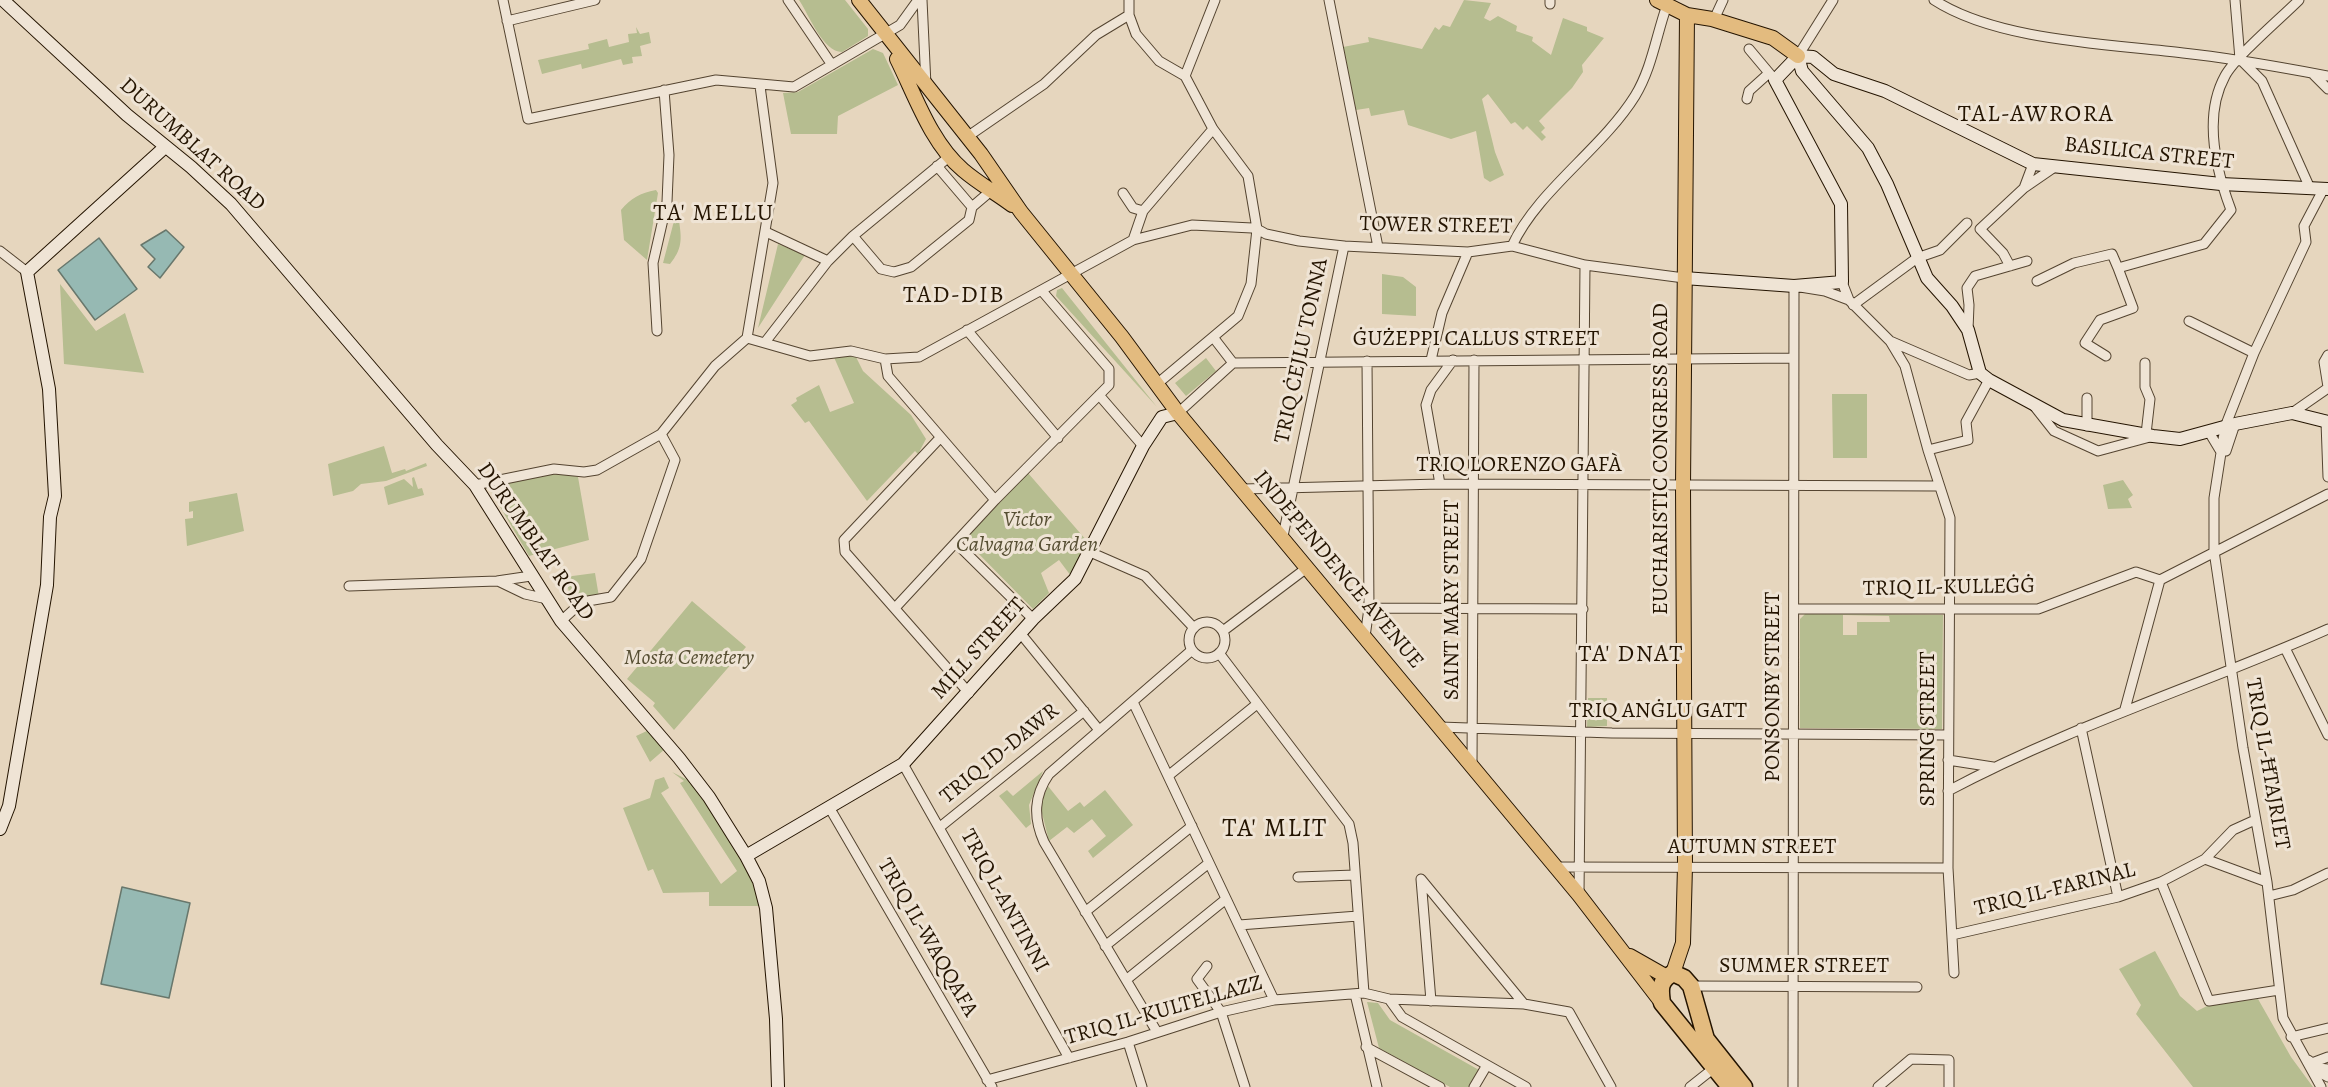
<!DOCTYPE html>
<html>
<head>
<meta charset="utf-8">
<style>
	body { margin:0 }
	canvas { display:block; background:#e6d6be }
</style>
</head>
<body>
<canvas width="2328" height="1087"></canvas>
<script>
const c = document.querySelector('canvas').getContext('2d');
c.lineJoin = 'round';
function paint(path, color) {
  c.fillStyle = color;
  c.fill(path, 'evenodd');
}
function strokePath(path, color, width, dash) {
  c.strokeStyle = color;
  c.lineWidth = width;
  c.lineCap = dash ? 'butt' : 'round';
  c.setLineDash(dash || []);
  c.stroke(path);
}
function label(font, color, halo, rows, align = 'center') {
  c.font = font + ' Alegreya,serif';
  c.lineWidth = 6;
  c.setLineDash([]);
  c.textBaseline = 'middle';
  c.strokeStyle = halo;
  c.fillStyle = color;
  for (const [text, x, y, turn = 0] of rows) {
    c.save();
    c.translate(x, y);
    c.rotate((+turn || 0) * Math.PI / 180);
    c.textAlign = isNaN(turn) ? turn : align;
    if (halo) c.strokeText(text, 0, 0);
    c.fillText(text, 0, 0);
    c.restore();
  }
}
paint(new Path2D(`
	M799 0H845L868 29V36L842 52C823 52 809 15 799 0Z
	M1464 0 1491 3 1484 18 1490 21 1498 16 1517 26 1516 31 1533 37 1532 41 1551 55 1563 18 1587 27V31L1604 38 1582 65 1583 72 1572 88 1539 121 1545 128 1541 132 1546 137 1542 141 1527 126 1523 130 1515 122 1511 124 1488 94 1482 99 1495 152 1504 175 1490 182 1484 178 1476 131 1451 139 1408 125 1404 110 1371 116 1369 108 1356 110 1343 47 1369 42 1368 37 1422 49 1435 27 1439 30 1443 25 1450 27Z
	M636 27 640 34 649 32 651 43 640 46 642 56 632 57 633 63 623 65 621 59 582 69 581 64 542 74 538 60 589 49 588 44 607 39 609 47 629 42 628 34 637 33Z
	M873 49 883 53 898 85 838 116 837 134H791L783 93 798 92Z
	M656 190 658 193 647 260 624 240 621 210C631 198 640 193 656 190Z
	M674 221H679C682 240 682 249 670 264L663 263Z
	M778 244 805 255 758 328Z
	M1382 274 1403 277 1416 287V316L1382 314Z
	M60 284 96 331 125 313 144 373 64 364Z
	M1062 288 1157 407 1056 296 1057 290Z
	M833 355H855L863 371 911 415 926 439 918 454 915 451 867 501 809 421 805 423 791 405 797 401 796 398 819 385 830 412 854 403Z
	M1206 358 1216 371 1186 396 1175 383Z
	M1832 394H1867V458H1833Z
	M384 446 392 473 405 469 406 471 426 463 427 466 386 481 361 484 353 491 333 496 328 464Z
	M555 472 578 477 589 540 529 556 489 488Z
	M1028 473 1087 541 1071 576 1059 560 1041 573 1049 593 1033 609 970 545 968 536Z
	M414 477 418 489 422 488 424 495 388 505 384 487 404 479 413 487 412 478Z
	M2123 480 2133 495 2128 499 2132 508 2108 509 2103 485Z
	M237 493 244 531 187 546 185 519 193 518V511L189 512V502Z
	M595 573 599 597 573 606 565 577Z
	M692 601 746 647 674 730 653 706 655 703 627 679Z
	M1805 614 1943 615 1942 729 1800 728V619ZM1843 615 1889 616 1890 622H1857V635H1843Z
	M1588 698H1607V726L1587 727Z
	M649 730 665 749 650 762 636 736Z
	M1043 771 1029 805 1031 824 1026 828 999 796 1007 790 1013 796Z
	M672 772 694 783 695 789C720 825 751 861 759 906H709V892L663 893 653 869 648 871 623 808 650 798 655 780 664 777 669 788 661 793 721 884 737 871 680 783 684 781Z
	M1048 786 1068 811 1080 802 1084 807 1105 790 1133 825 1093 858 1088 851 1106 836 1092 819 1074 833 1067 827 1049 841 1040 805Z
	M2155 951 2180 996 2197 1011 2207 1006 2258 999 2291 1057 2313 1087H2193L2136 1014 2141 1005 2119 969Z
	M1367 1002 1378 1003 1390 1020 1479 1070 1470 1087H1450L1379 1048Z`), '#b6bd90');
const water = new Path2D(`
	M166 230 184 247 160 278 148 267 155 259 141 245Z
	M99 238 137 289 95 320 58 270Z
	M122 887 190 903 169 998 101 984Z`);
paint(water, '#96b9b3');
strokePath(water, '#68776c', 1.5);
const street = new Path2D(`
	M503 0 528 119 716 80 794 87 900 25 918 0
	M788 0 832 65
	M922 0 926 85
	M1129 0V15L1136 34 1159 61 1185 76 1213 129 1248 176 1257 229 1251 284 1238 316 1157 384
	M1329 0 1378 247
	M1934 0C1997 41 2109 44 2183 53 2232 58 2280 67 2328 76
	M2235 0 2240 59
	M1550 4V0
	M1717 13 1723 0
	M507 21 595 0
	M1749 49 1775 80
	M1798 56 1833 0
	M2240 59 2262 81 2309 186
	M2313 74 2328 89
	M1185 76 1215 0
	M1747 99 1749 91 1769 73
	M967 137 1044 84 1096 35 1129 15
	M937 166 972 207
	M2024 188 2033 164
	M1123 193 1133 208 1143 211
	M1257 229 1266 234 1299 241 1344 246 1468 252 1512 246 1585 265 1684 278
	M766 232 828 261
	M853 236 881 269 894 272 911 267 969 220 972 207 992 190
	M1133 240 1143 211 1213 129
	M1512 246C1537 191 1602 149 1635 96 1652 68 1656 36 1667 5
	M0 251 27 272
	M2010 266 2003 253 1980 229 2024 188 2056 166
	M2037 281 2074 263 2112 254 2118 268
	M1842 282 1849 300 1890 341 1905 366 1928 450 1950 518 1948 868 1954 973
	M1853 305 1917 258 1940 250 1967 223
	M2189 321 2254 353
	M967 330 1058 438
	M1968 330 1969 305 1967 288 1975 276 2027 261
	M657 331 653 263 667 202 669 155 664 90
	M1213 337 1233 363
	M747 338 773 183 760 86
	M766 341 828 261 853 236 950 156
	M1890 341 1969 375 1980 373
	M2328 355 2324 362 2328 387
	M2106 356 2085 343 2100 320 2133 308 2118 268 2204 244 2231 210C2216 170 2203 116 2225 76 2235 57 2281 18 2299 0
	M885 359 888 376 995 500
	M1431 360 1442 313 1468 252
	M2145 363V387L2150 399 2146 434
	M1099 395 1143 446
	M2087 398V426
	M2035 407 2054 431 2098 451 2150 437
	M1178 413 1233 363 1793 358
	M2292 413 2328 388
	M2326 422 2328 477
	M2209 432 2221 452
	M940 438 844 540 845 552 969 693
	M1928 450 1968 440 1966 422 1989 380
	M2226 451 2235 424
	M1440 484 1426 405 1431 390 1453 360
	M475 485 554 469 584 472 597 470 661 434 715 366 747 338 810 356 851 351 885 359 919 357 1133 240 1192 225 1252 228
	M1243 489 1440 484 1938 486
	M1283 536 1344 246
	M956 543 1033 619
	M1090 552 1145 576 1194 628
	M498 581 525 594 547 599
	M349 586 497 581 531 576
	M895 608 995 500 1109 385V369L1042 291
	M1369 608 1583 609
	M1794 609H2038L2136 572 2160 580 2328 494
	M561 621 582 602 611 597 641 559 675 460 661 434
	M1189 640a18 18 0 1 1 36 0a18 18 0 1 1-36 0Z
	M1223 631 1308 567
	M1021 634 1099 730
	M1365 637 1369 608 1367 361
	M2285 648 2328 735
	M1219 653 1349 824 1353 843 1364 993
	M1133 702 1274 1000
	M2125 709 2160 580
	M1440 727 1612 733 1948 735
	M2081 728 2118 897
	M1948 760 1993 767
	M903 764 1069 1058
	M1472 767 1474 360
	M1168 776 1257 704
	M1948 791C2070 726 2202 685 2328 629
	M829 807 992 1087
	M940 827 1084 711
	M2205 859 2267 882
	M1555 867 1948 868
	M1298 877 1355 875
	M2161 882 2209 1001 2279 990
	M1579 895 1585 265
	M2269 896 2293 890 2328 873
	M1085 912 1192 826
	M1239 925 1358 916
	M1952 935 2118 897 2161 882 2205 859 2233 830 2255 820
	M1105 946 1209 863
	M1207 966 1197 979 1221 1012 1245 1087
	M1126 980 1226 899
	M1691 986 1917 987
	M1355 994 1377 1087
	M1389 999 1402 1017 1526 1087
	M1431 1001 1421 879 1524 1004
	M1157 1032 1044 842C1033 817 1034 796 1049 774L1192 650
	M2291 1037 2328 1028
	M1128 1042 1142 1087
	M1366 1047 1440 1087
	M2308 1060 2319 1068 2328 1069
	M2312 1063 2328 1057
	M2313 1069 2328 1077
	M987 1080 1128 1042 1221 1012 1274 1000 1364 993 1389 999 1524 1004 1569 1012 1611 1087
	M1474 1087 1487 1065
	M1690 1087 1709 1072
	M1793 1087 1794 286 1825 291 1849 300
	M1878 1087 1911 1059 1949 1060V1087
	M2321 1087 2283 1018 2267 882 2243 748 2214 551V498L2225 427 2254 353 2306 242 2304 226 2324 188`);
const secondary = new Path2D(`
	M3 0 127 115 191 167 231 204 437 445 475 485 561 621 679 758 709 797 746 856 759 881 766 908 776 1019 778 1087
	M1798 56 1802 71 1868 148 1887 184 1927 278 1952 306 1968 330 1980 373 1989 380 2063 420 2153 436 2180 439 2235 424 2292 413 2328 422
	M1798 56 1813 57 1834 74 1885 91 2033 164 2221 184 2328 189
	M1684 278 1794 286 1842 282 1841 204 1775 80 1798 56
	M0 829 9 806 47 585 50 517 55 496 49 389 27 272 165 147
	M746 856 903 764 1033 619 1075 579 1143 446 1162 417 1178 413`);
const primary = new Path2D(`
	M859 0 981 154 1021 212 1122 337 1178 413 1579 895 1662 1003
	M1657 0 1687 15 1712 19 1773 38 1798 56
	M897 59C915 95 931 143 963 170 978 183 996 193 1012 205
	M1630 956 1667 977
	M1673 973 1683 943 1685 866 1683 486 1687 15`);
const highway = new Path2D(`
	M1730 1087 1662 1003C1660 989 1659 981 1673 973L1684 978 1691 986 1706 1039 1744 1087`);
strokePath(street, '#544430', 11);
strokePath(secondary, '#241401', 14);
strokePath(primary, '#241401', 16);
strokePath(highway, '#241401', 19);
strokePath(street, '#efe4d5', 9);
strokePath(secondary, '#efe4d5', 12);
strokePath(primary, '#e3bb7f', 14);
strokePath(highway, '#e3bb7f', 16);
label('22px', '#241401', '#efe4d5', [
	["DURUMBLAT ROAD",192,145,42],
	["BASILICA STREET",2149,154,6],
	["TOWER STREET",1436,226,1],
	["ĠUŻEPPI CALLUS STREET",1476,340],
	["TRIQ ĊEJLU TONNA",1302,351,-78],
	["EUCHARISTIC CONGRESS ROAD",1662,459,-90],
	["TRIQ LORENZO GAFÀ",1519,466],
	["DURUMBLAT ROAD",535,542,55],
	["INDEPENDENCE AVENUE",1338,570,50],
	["TRIQ IL-KULLEĠĠ",1949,588,-1],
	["SAINT MARY STREET",1453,600,-90],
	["MILL STREET",979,649,-48],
	["PONSONBY STREET",1774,687,-90],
	["TRIQ ANĠLU GATT",1658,712],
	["SPRING STREET",1929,729,-90],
	["TRIQ ID-DAWR",1000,754,-39],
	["TRIQ IL-ĦTAJRIET",2267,764,80],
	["AUTUMN STREET",1752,848],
	["TRIQ IL-FARINAL",2055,890,-14],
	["TRIQ L-ANTINNI",1004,901,61],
	["TRIQ IL-WAQQAFA",927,938,60],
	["SUMMER STREET",1804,967],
	["TRIQ IL-KULTELLAZZ",1164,1011,-16]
]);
label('italic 22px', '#574f33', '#efe4d5', [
	["Victor",1027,521],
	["Calvagna Garden",1027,546],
	["Mosta Cemetery",689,659]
]);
c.letterSpacing = '1.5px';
label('24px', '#241401', '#efe4d5', [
	["TAL-AWRORA",2036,115],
	["TA' MELLU",714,214],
	["TAD-DIB",954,296],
	["TA' DNAT",1631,655]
]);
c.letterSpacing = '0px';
c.letterSpacing = '1.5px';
label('26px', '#241401', '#efe4d5', [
	["TA' MLIT",1275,830]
]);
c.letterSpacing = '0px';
</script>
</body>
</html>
